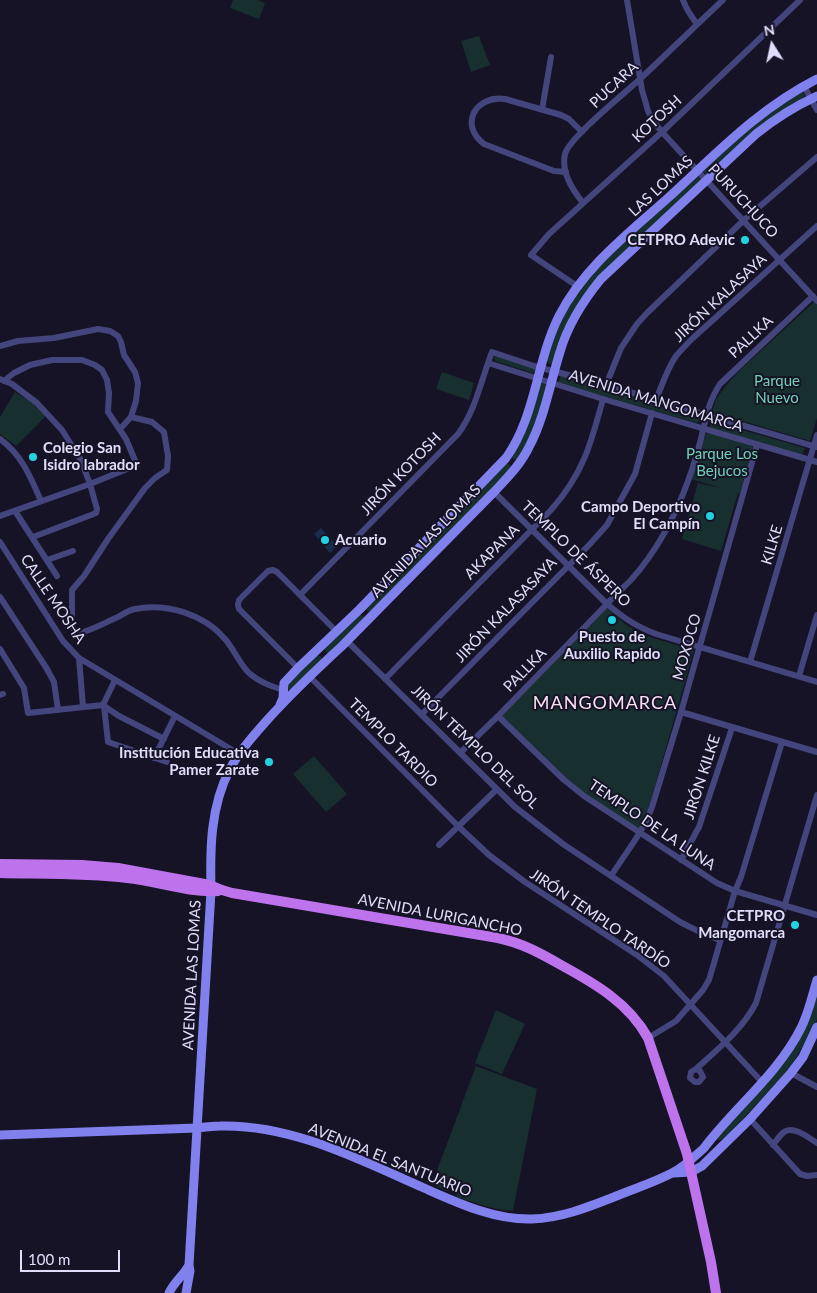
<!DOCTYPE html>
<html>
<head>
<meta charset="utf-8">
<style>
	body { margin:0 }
	#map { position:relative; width:817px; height:1293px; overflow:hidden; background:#161326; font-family:Lato,sans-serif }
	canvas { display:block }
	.north { position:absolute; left:747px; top:20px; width:50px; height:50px; -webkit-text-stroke:4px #161326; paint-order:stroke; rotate:350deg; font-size:14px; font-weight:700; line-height:20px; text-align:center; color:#e0ddfa }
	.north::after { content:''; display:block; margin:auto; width:18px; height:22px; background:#e0ddfa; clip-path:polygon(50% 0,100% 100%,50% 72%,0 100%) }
	.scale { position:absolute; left:20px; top:1250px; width:100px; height:22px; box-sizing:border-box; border:2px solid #e0ddfa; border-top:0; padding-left:6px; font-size:15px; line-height:18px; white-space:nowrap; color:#e0ddfa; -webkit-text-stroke:4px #161326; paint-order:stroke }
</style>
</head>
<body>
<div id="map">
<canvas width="817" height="1293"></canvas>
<div class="north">N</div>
<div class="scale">100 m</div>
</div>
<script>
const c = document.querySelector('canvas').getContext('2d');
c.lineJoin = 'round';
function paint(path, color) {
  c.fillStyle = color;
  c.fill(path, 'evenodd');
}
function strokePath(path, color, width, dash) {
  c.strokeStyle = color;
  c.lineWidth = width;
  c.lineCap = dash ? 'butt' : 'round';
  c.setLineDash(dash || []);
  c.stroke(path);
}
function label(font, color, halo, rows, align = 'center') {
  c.font = font + ' Lato,sans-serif';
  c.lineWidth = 4;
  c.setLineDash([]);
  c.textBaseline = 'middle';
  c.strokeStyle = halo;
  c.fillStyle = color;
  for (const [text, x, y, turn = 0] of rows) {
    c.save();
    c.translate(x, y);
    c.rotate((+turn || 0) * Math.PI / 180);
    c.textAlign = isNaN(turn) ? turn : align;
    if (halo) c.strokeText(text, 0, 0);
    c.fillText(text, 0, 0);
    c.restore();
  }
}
paint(new Path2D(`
	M233 0H258L265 3 259 19 230 8Z
	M479 36 490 65 471 72 461 41Z
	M802 91 805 95 803 98 706 175 703 171 757 120Z
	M695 176H698L701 179V182L601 275 553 363 550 364 546 361 551 341 570 301 597 268Z
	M815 301 817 303V418L810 441 712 412 716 399 728 383 740 370Z
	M499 354 537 368 536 372 533 373 495 361 494 357Z
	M442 372 474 383 469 400 436 389Z
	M561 375 699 416 701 419 700 422 697 423 558 383Z
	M540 382 545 383 546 386 535 427 518 459 515 460 511 457Z
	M15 392 33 403 46 416 16 446 0 434V417Z
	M711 421 805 448 802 455 709 428Z
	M708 432 752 446 754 449 740 493H738L721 551 682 539 698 483 721 488 691 479 706 434Z
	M507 463 511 466V470L371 611H368L365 608Z
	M606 607 625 624 646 636 694 650 649 807 639 829 587 796 559 774 501 716Z
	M359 614 363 616V620L330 653H327L324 649V646Z
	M318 655 321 657 322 660 291 690 289 689 288 683 315 656Z
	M314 756 347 794 326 812 293 774Z
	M817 994V1019L812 1031 789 1069 727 1136 721 1140H718L716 1138 764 1085Z
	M496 1010 525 1024 502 1074 475 1063Z
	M476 1066 537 1089 513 1211C494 1210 476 1203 457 1197L456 1192 450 1190 446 1191 432 1184Z`), '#172f2e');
paint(new Path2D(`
	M321 528 337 546 330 553 314 534Z`), '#182d4a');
strokePath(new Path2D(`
	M627 0 642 90 648 111 653 121 662 132 817 301
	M683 0C686 9 691 16 697 24
	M804 86 817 110
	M542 110 551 57
	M566 172 554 171 484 144C459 125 475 95 505 99L561 115 569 119 582 132
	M583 203C572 189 561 172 565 154 569 138 625 93 640 79 668 53 695 26 723 0
	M577 286 531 255 549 234 662 132 800 0
	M0 346 18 341 54 338 98 329 110 331 118 336 121 342 124 355 135 372 138 383 136 401 131 417
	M488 363 603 399 817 462
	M0 379 12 384 37 403 62 430 81 460 90 484 97 509 96 513 91 515 33 537
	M606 385 621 348 637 324 647 313 744 220 817 157
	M656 400C662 385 667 369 676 356 681 350 687 344 693 338L817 226
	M120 429 131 417 152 422 164 432 168 456 167 470 155 478 145 488 108 539 84 576 72 590V626L76 634C91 631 104 623 118 617 123 614 129 610 135 609 167 603 204 614 225 639 233 648 241 666 249 673 259 682 271 686 283 690
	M0 439C22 455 31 478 41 501
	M494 492 607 604C624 618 635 626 656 634L817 682
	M15 511 57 576
	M0 516 90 484 137 465 126 439 108 412 109 393 107 380 102 370 95 365 82 360H52L30 365 14 373 4 381
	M0 542 63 641 79 658 239 754
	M47 560 73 551
	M300 595 458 434C476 410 481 380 492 352L534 366 606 385 707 415 817 447
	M0 597 47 669 54 682 58 710
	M607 604C615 595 623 588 631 580 656 552 675 517 688 481 694 465 700 444 704 426 708 409 710 400 720 384L813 296
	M347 641 515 807 563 844 680 922 702 933 720 940
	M0 649 24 688 28 713 103 705
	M79 658 83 707
	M750 662 817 435
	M298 668 239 609 238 605 239 600 268 571 273 570 277 572 336 631
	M799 676 817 615
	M310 677 459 827 489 855 525 882 637 955 664 976 762 1082
	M385 679 551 510C583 474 591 444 603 399
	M0 695 3 694
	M103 705 115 680
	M104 706 108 742 167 762
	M104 706 119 716 164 739
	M681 712 817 752
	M422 714 589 545 607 525 635 474 652 413
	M498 716 563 779 584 796 717 883 735 891 817 915
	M460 753 498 716 607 604
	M154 758 175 716
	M439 845 497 789
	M681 860 699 827 732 728
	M611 876C625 854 643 832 652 807L681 712 757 445
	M648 1038 676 1021 703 990 709 980 735 891 741 877 782 742
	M696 1069 700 1071 703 1077 699 1082H695L690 1078 691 1072 696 1069C718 1049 742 1030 756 1003L817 795
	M791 1073 817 1087
	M750 1119 800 1174 807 1176 817 1175
	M773 1145C776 1141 780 1135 784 1132 793 1125 809 1138 817 1143`), '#45457e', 6);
strokePath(new Path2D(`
	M280 705 283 698 284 683 298 668 360 609 506 458C536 416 536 362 559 316 584 267 629 233 669 197 717 153 758 109 817 79
	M0 1135 197 1128C205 1127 212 1126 220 1126 292 1124 360 1160 424 1188 458 1203 494 1220 532 1219 563 1218 591 1206 619 1195 636 1188 655 1182 672 1173 684 1167 694 1157 704 1148 735 1107 778 1074 801 1028 809 1012 812 996 817 980
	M674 1173 691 1172 702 1166 750 1119 791 1073 803 1057 817 1027
	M169 1293C174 1282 184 1275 189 1265
	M186 1293 190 1271 189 1265 211 891C210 850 210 807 230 769 240 750 255 734 269 718 292 693 317 669 342 646 393 595 443 543 494 492 507 478 521 464 529 447 545 417 550 383 560 352 568 324 583 301 601 279L756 134C776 118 793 107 817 96`), '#8181ed', 9);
strokePath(new Path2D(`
	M0 864 82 865 118 868 210 885 222 890 232 893 498 938C522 943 540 953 561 965 594 983 629 1003 648 1038L687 1154 711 1262 716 1293
	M0 873C42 874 85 873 127 878 157 881 187 893 218 891`), '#bc73eb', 10);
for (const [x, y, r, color] of [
	[745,240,5,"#23d2e0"],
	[33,457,5,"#23d2e0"],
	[710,516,5,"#23d2e0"],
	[325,540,5,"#23d2e0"],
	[612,620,5,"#23d2e0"],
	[269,762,5,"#23d2e0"],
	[795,925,5,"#23d2e0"]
]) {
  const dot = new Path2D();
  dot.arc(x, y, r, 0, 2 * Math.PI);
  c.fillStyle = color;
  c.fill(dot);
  strokePath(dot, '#161326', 2);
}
label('15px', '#e0ddfa', '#161326', [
	["PUCARA",614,85,-43],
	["KOTOSH",657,119,-43],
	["LAS LOMAS",661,186,-43],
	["PURUCHUCO",743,201,47],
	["JIRÓN KALASAYA",720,298,-43],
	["PALLKA",751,337,-43],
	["AVENIDA MANGOMARCA",656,401,17],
	["JIRÓN KOTOSH",401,474,-46],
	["AVENIDA LAS LOMAS",426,541,-46],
	["KILKE",772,545,-73],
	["AKAPANA",492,552,-45],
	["TEMPLO DE ÁSPERO",576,554,44],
	["CALLE MOSHA",53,599,56],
	["JIRÓN KALASASAYA",506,610,-46],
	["MOXOCO",687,647,-74],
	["PALLKA",525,670,-46],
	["TEMPLO TARDIO",393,743,45],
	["JIRÓN TEMPLO DEL SOL",475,747,44],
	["JIRÓN KILKE",702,777,-72],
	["TEMPLO DE LA LUNA",652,825,34],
	["AVENIDA LURIGANCHO",440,915,11],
	["JIRÓN TEMPLO TARDÍO",600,919,34],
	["AVENIDA LAS LOMAS",192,975,-87],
	["AVENIDA EL SANTUARIO",390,1160,22]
]);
label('bold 15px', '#e0ddfa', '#161326', [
	["CETPRO Adevic",735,240],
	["Colegio San",43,448,"left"],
	["Isidro labrador",43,465,"left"],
	["Campo Deportivo",700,507],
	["El Campín",700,524],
	["Acuario",335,540,"left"],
	["Puesto de",612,637,"center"],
	["Auxilio Rapido",612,654,"center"],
	["Institución Educativa",259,753],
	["Pamer Zarate",259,770],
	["CETPRO",785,916],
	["Mangomarca",785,933]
], 'right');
label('15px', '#72d1b7', '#161326', [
	["Parque",777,381],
	["Nuevo",777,398],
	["Parque Los",722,454],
	["Bejucos",722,471]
]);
c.letterSpacing = '1px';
label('18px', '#fadff1', '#161326', [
	["MANGOMARCA",605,703]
]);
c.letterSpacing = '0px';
</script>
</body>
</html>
